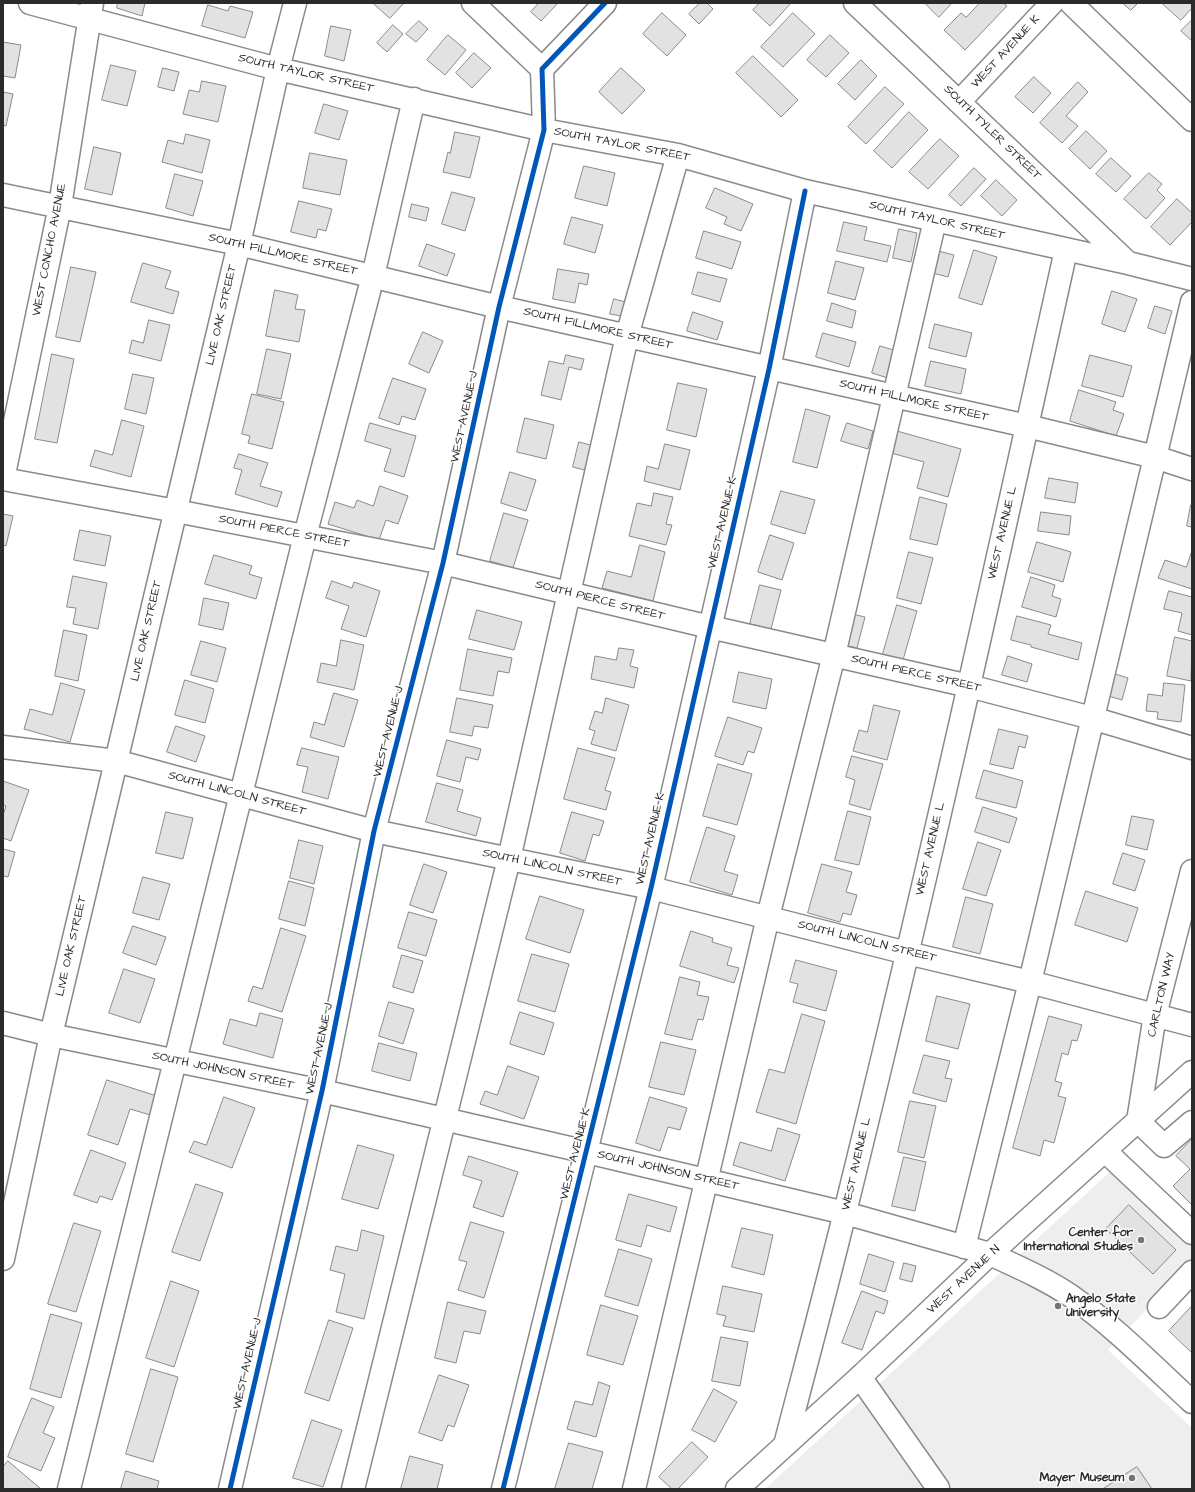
<!DOCTYPE html>
<html>
<head>
<meta charset="utf-8">
<style>
	body { margin:0 }
	#map { position:relative; width:1195px; height:1492px; overflow:hidden; background:#fff; font-family:"Architects Daughter",sans-serif }
	canvas { display:block }
	.frame { position:absolute; inset:0; border:4px solid #2b2b2b; pointer-events:none }
</style>
</head>
<body>
<div id="map">
<canvas width="1195" height="1492"></canvas>
<div class="frame"></div>
</div>
<script>
const c = document.querySelector('canvas').getContext('2d');
c.lineJoin = 'round';
function paint(path, color) {
  c.fillStyle = color;
  c.fill(path, 'evenodd');
}
function strokePath(path, color, width, dash) {
  c.strokeStyle = color;
  c.lineWidth = width;
  c.lineCap = dash ? 'butt' : 'round';
  c.setLineDash(dash || []);
  c.stroke(path);
}
function label(font, color, halo, rows, align = 'center') {
  c.font = font + ' "Architects Daughter",sans-serif';
  c.lineWidth = 3;
  c.setLineDash([]);
  c.textBaseline = 'middle';
  c.strokeStyle = halo;
  c.fillStyle = color;
  for (const [text, x, y, turn = 0] of rows) {
    c.save();
    c.translate(x, y);
    c.rotate((+turn || 0) * Math.PI / 180);
    c.textAlign = isNaN(turn) ? turn : align;
    if (halo) c.strokeText(text, 0, 0);
    c.fillText(text, 0, 0);
    c.restore();
  }
}
paint(new Path2D(`
	M1113 1169 1192 1241V1262L1108 1350 1192 1428V1489H765Z`), '#eee');
const building = new Path2D(`
	M118 3H145L142 16 117 8Z
	M373 3H404L390 18Z
	M539 3H558L541 21 531 12Z
	M700 3H707L713 9 699 24 689 14Z
	M760 3H791L770 26 753 10Z
	M925 3H952L939 17Z
	M980 3H1003L1007 6 965 50 944 30 961 13 966 17Z
	M1123 3H1138L1131 10Z
	M1162 3H1192V8L1181 20Z
	M208 5 228 11 230 6 253 12 245 38 202 26Z
	M662 13 686 35 667 56 643 34Z
	M793 13 815 34 783 67 761 47Z
	M1192 20V41L1181 31Z
	M419 21 428 29 416 42 406 34Z
	M393 25 403 34 387 52 377 43Z
	M331 26 351 30 344 61 325 56Z
	M448 35 466 50 445 75 427 60Z
	M830 35 849 53 826 77 807 60Z
	M3 42 21 45 15 78 3 76Z
	M474 53 491 68 472 88 456 73Z
	M753 56 798 100 781 117 736 73Z
	M861 60 877 76 855 100 838 84Z
	M111 65 136 71 127 106 102 100Z
	M163 68 179 72 174 91 158 87Z
	M621 68 645 90 622 114 599 92Z
	M1034 77 1051 93 1033 113 1015 97Z
	M202 81 226 86 218 122 183 114 189 90 199 92Z
	M1078 82 1088 92 1066 116 1078 126 1062 143 1040 123Z
	M885 87 904 104 866 144 848 127Z
	M3 92 13 94 6 126 3 125Z
	M324 104 348 111 339 140 315 133Z
	M909 112 928 130 892 168 874 151Z
	M1086 131 1107 151 1090 169 1069 149Z
	M455 132 480 137 470 178 443 172 448 152 450 153Z
	M186 134 210 140 202 173 162 162 168 140 183 144Z
	M940 139 959 156 928 189 909 172Z
	M94 147 121 153 112 195 85 189Z
	M310 153 347 160 340 195 303 188Z
	M1111 158 1131 176 1116 192 1096 174Z
	M584 166 615 173 607 206 575 198Z
	M974 168 986 179 961 206 949 195Z
	M1149 173 1162 184 1157 190 1165 198 1146 219 1124 199Z
	M175 174 203 181 193 216 166 208Z
	M996 180 1017 200 1002 216 981 196Z
	M715 188 753 204 741 231 724 224 727 217 706 208Z
	M452 192 475 198 465 231 442 224Z
	M1177 199 1192 213V222L1170 245 1151 227Z
	M299 201 332 209 326 231 318 229 316 238 291 232Z
	M412 204 429 208 426 221 409 217Z
	M572 217 603 225 595 253 564 244Z
	M844 222 867 227 864 240 891 246 887 262 837 251Z
	M899 229 917 233 911 262 893 258Z
	M704 231 741 242 732 269 696 258Z
	M427 244 455 254 447 276 419 266Z
	M934 250 954 255 948 277 929 272Z
	M974 250 997 257 982 305 959 298Z
	M836 261 864 268 855 300 828 293Z
	M143 263 171 271 165 288 179 292 173 314 131 302Z
	M71 267 96 272 80 342 56 337Z
	M558 269 589 274 587 285 579 283 575 303 553 299Z
	M698 272 727 279 720 302 692 294Z
	M275 290 298 295 295 309 305 310 299 342 266 336Z
	M1112 291 1137 299 1125 332 1102 324Z
	M614 299 630 303 627 317 610 314Z
	M832 303 856 311 852 328 827 321Z
	M1155 306 1172 311 1165 334 1148 328Z
	M693 312 723 322 717 340 687 331Z
	M149 320 170 325 161 361 129 353 132 340 143 343Z
	M935 324 972 333 966 357 929 348Z
	M423 332 443 341 429 373 409 364Z
	M823 333 856 342 849 367 816 357Z
	M880 346 897 351 888 378 872 373Z
	M267 349 291 354 281 399 257 394Z
	M52 354 74 359 57 443 35 439Z
	M566 355 584 359 581 370 569 367 561 400 541 395 549 361 563 364Z
	M1090 355 1132 366 1123 397 1082 386Z
	M931 361 966 369 961 394 925 386Z
	M133 374 154 378 146 414 125 409Z
	M393 378 426 389 415 420 402 416 399 425 379 418Z
	M678 383 707 389 696 437 667 430Z
	M1079 390 1116 402 1113 410 1124 414 1116 436 1070 421Z
	M252 394 284 402 272 449 248 443 250 436 242 434Z
	M806 409 830 416 817 468 793 462Z
	M525 418 554 425 546 459 517 452Z
	M122 420 144 426 131 477 90 466 95 450 112 455Z
	M370 423 416 436 404 477 384 471 391 449 365 441Z
	M847 423 873 431 868 449 841 441Z
	M897 431 961 449 948 497 917 488 924 462 891 453Z
	M579 442 598 447 592 472 573 467Z
	M665 444 690 450 680 490 644 481 647 466 658 469Z
	M239 454 268 463 260 486 282 492 277 507 235 494 242 470 234 468Z
	M510 472 536 480 526 511 501 503Z
	M1049 478 1078 483 1075 503 1045 498Z
	M380 486 408 496 398 524 386 520 379 540 328 524 335 502 354 508 357 500 373 506Z
	M781 491 815 500 805 534 771 524Z
	M654 493 673 497 666 524 672 525 666 545 629 536 637 503 651 506Z
	M920 497 947 504 937 545 910 539Z
	M1191 505H1192V527L1187 526Z
	M1041 512 1071 516 1069 535 1038 531Z
	M504 513 528 520 513 568 490 561Z
	M3 514 13 516 6 546 3 545Z
	M80 530 111 536 105 566 74 560Z
	M770 535 794 543 782 580 758 572Z
	M1037 542 1071 552 1063 582 1028 572Z
	M640 545 665 552 653 601 602 588 607 571 631 577Z
	M1192 551V589L1158 578 1165 560 1186 567Z
	M909 552 933 558 921 604 897 598Z
	M214 555 252 566 249 574 262 578 256 599 205 584Z
	M73 576 107 583 98 629 73 624 76 608 67 607Z
	M1031 577 1055 585 1052 596 1061 599 1056 617 1022 607Z
	M332 581 352 588 354 582 380 591 366 637 341 629 349 606 326 598Z
	M760 585 781 590 771 629 750 624Z
	M1169 591 1192 597V635L1178 631 1182 613 1164 609Z
	M204 598 229 603 223 630 199 625Z
	M897 605 917 611 903 660 883 654Z
	M477 610 522 622 514 650 469 639Z
	M848 613 865 617 857 648 840 644Z
	M1017 616 1051 625 1048 634 1082 643 1078 660 1031 647V645L1011 640Z
	M64 630 87 635 78 681 55 676Z
	M1175 637 1192 641 1191 681 1167 676Z
	M341 640 364 645 354 690 317 682 321 663 336 666Z
	M201 641 226 648 217 682 191 675Z
	M619 648 634 650 630 666 638 668 634 688 591 679 595 656 616 660Z
	M468 649 512 658 509 673 498 671 493 696 460 690Z
	M1008 656 1032 664 1027 682 1002 675Z
	M739 672 772 679 766 709 733 702Z
	M1109 672 1128 678 1122 700 1102 694Z
	M185 680 214 689 205 723 175 715Z
	M61 683 85 690 70 742 24 729 30 709 52 715Z
	M1164 683 1185 685 1181 722 1157 719 1158 712 1146 711 1148 694 1162 696Z
	M334 693 358 700 344 747 310 737 314 722 324 725Z
	M457 698 493 705 488 728 474 726 472 736 450 732Z
	M606 698 629 705 616 751 591 744 595 731 589 729 595 711 602 713Z
	M874 705 900 711 887 760 853 751 859 730 867 732Z
	M728 717 762 728 754 753 748 751 743 765 715 756Z
	M176 726 205 736 196 762 167 752Z
	M999 729 1028 736 1025 748 1019 746 1013 769 990 764Z
	M447 740 481 749 478 760 466 757 460 782 437 776Z
	M302 748 339 757 328 799 302 792 308 767 297 765Z
	M578 748 615 758 605 790 611 792 606 810 564 799Z
	M852 756 883 764 870 810 849 804 855 780 846 777Z
	M718 764 752 774 737 825 703 816Z
	M984 770 1023 781 1016 808 976 798Z
	M3 781 29 790 11 841 3 838V815L6 806 3 805Z
	M437 783 463 790 457 811 481 818 476 836 426 822Z
	M983 807 1017 818 1009 843 975 832Z
	M848 811 871 817 859 865 835 860Z
	M166 812 193 818 183 859 156 853Z
	M572 812 604 821 599 836 593 834 585 861 560 853Z
	M1132 816 1154 820 1147 850 1126 845Z
	M707 827 735 836 724 871 738 875 732 895 690 882Z
	M299 840 323 846 314 884 290 878Z
	M978 842 1001 850 986 896 963 889Z
	M3 849 15 852 8 877 3 876Z
	M1123 853 1145 860 1135 891 1113 884Z
	M424 864 447 872 433 913 410 905Z
	M822 864 852 872 846 892 857 895 851 915 843 913 840 922 808 913Z
	M143 877 170 884 159 920 133 913Z
	M289 881 314 888 305 926 279 919Z
	M1086 891 1138 908 1127 942 1075 925Z
	M540 896 584 910 570 953 526 939Z
	M966 897 993 904 980 954 953 947Z
	M409 912 437 920 426 956 398 948Z
	M133 926 166 937 156 965 123 953Z
	M281 928 306 936 282 1012 248 1001 253 986 262 989Z
	M691 931 713 938 712 942 732 948 727 965 739 968 734 983 680 966Z
	M532 954 569 964 555 1012 518 1001Z
	M402 955 423 961 413 993 393 987Z
	M796 960 837 971 826 1011 793 1002 798 984 790 982Z
	M124 969 155 979 140 1023 109 1013Z
	M680 977 700 982 697 995 709 997 703 1020 698 1019 692 1040 665 1034Z
	M937 996 970 1004 958 1049 926 1041Z
	M389 1002 414 1009 403 1044 379 1036Z
	M520 1012 554 1023 544 1055 510 1044Z
	M260 1013 283 1019 273 1058 223 1044 230 1019 256 1026Z
	M802 1014 825 1021 796 1124 756 1112 769 1069 784 1073Z
	M1049 1016 1082 1025 1077 1041 1072 1040 1068 1055 1062 1053 1055 1081 1062 1083 1058 1096 1066 1098 1054 1143 1044 1140 1040 1156 1013 1148Z
	M661 1042 696 1050 684 1095 649 1087Z
	M379 1043 417 1053 410 1081 372 1071Z
	M924 1055 950 1061 945 1078 952 1079 946 1102 913 1093Z
	M508 1066 539 1077 524 1119 480 1104 485 1091 497 1095Z
	M107 1080 163 1098 157 1117 130 1109 118 1145 88 1135Z
	M224 1097 255 1108 232 1168 189 1152 194 1141 206 1145Z
	M650 1097 687 1108 680 1130 668 1127 660 1151 636 1143Z
	M910 1101 936 1106 924 1158 898 1152Z
	M778 1128 800 1135 785 1181 733 1165 740 1142 771 1151Z
	M1192 1139V1205L1173 1186 1190 1169 1176 1156Z
	M358 1145 394 1155 378 1209 342 1199Z
	M91 1150 126 1163 112 1200 100 1196 97 1203 74 1195Z
	M469 1156 518 1172 503 1217 473 1207 482 1181 463 1175Z
	M904 1157 926 1162 915 1211 892 1206Z
	M196 1184 223 1193 200 1261 172 1252Z
	M629 1194 677 1207 670 1232 647 1225 641 1247 616 1240Z
	M1129 1205 1176 1250 1153 1274 1106 1229Z
	M471 1222 504 1232 484 1298 458 1290 467 1262 459 1260Z
	M74 1223 101 1231 76 1312 48 1304Z
	M742 1228 773 1235 764 1275 732 1267Z
	M362 1230 384 1236 364 1319 336 1312 345 1274 330 1270 336 1246 357 1251Z
	M619 1249 652 1259 638 1306 605 1296Z
	M869 1254 894 1262 885 1292 860 1284Z
	M904 1263 916 1266 912 1282 900 1279Z
	M171 1281 199 1291 174 1367 146 1358Z
	M723 1286 762 1294 754 1332 723 1326 726 1316 717 1314Z
	M862 1291 888 1301 884 1314 876 1311 862 1350 842 1343Z
	M448 1302 486 1311 480 1334 464 1331 456 1363 435 1358Z
	M601 1305 638 1316 623 1365 587 1355Z
	M1192 1306V1353L1169 1331Z
	M51 1314 82 1323 61 1398 30 1389Z
	M329 1320 353 1328 329 1401 305 1393Z
	M721 1337 748 1342 740 1386 712 1381Z
	M151 1369 178 1377 153 1462 126 1454Z
	M439 1375 469 1385 454 1427 448 1425 442 1441 419 1433Z
	M599 1382 610 1386 596 1437 567 1429 575 1401 592 1405Z
	M714 1389 737 1402 715 1442 692 1430Z
	M32 1398 54 1407 43 1433 55 1438 41 1471 8 1457Z
	M312 1420 342 1430 323 1487 293 1478Z
	M692 1442 708 1457 678 1489H672L659 1477Z
	M569 1443 603 1452 592 1489H555Z
	M410 1456 443 1465 437 1489H401Z
	M8 1461 41 1489H3V1467Z
	M1137 1467 1152 1489H1103Z
	M126 1471 159 1481 157 1489H121Z`);
paint(building, '#e2e2e2');
strokePath(building, '#8a8a8a', 1);
const minor = new Path2D(`
	M30 3 278 69 544 130 678 155 805 191 1128 263 1192 279
	M473 3 542 69
	M855 3 1128 263
	M1071 3 1192 120
	M959 102 1052 3
	M3 195 239 244 499 307 1027 426 1155 457 1192 469
	M3 479 176 511 443 563 710 627 969 686 1092 718 1192 748
	M3 479 60 206 92 3
	M3 747 116 761 374 831 651 888 907 953 1030 982 1192 1025
	M1192 871 1155 1015 1138 1121 1164 1146 1192 1122
	M3 1023 51 1035 322 1091 587 1152 845 1213 990 1254
	M1105 1151 1192 1233
	M964 1247 1030 982 1192 302
	M3 1259 51 1035 239 244 278 69 295 3
	M1159 1307 1192 1272
	M860 1377 938 1488
	M785 1445C805 1368 826 1290 845 1212 924 893 995 571 1066 250
	M69 1489 305 536 373 276 414 99
	M230 1489 322 1091 374 831 443 563 499 307 544 130 542 69 605 3
	M353 1489 509 859 627 336 678 155
	M503 1489 651 888 769 369 805 191
	M634 1489 768 917 834 655 935 220`);
const major = new Path2D(`
	M990 1254C1018 1267 1046 1279 1071 1296 1115 1327 1153 1366 1192 1402
	M737 1489 860 1377 990 1254 1192 1072`);
strokePath(minor, '#8a8a8a', 25);
strokePath(major, '#8a8a8a', 25);
strokePath(minor, '#fff', 22);
strokePath(major, '#fff', 22);
strokePath(new Path2D(`
	M230 1489 322 1091 374 831 443 563 499 307 544 130 542 69 605 3
	M503 1489 651 888 769 369 805 191`), '#0057b8', 5);
for (const [x, y, r, color] of [
	[1141,1240,4,"#757575"],
	[1058,1306,4,"#757575"],
	[1132,1478,4,"#757575"]
]) {
  const dot = new Path2D();
  dot.arc(x, y, r, 0, 2 * Math.PI);
  c.fillStyle = color;
  c.fill(dot);
  strokePath(dot, '#fff', 1.5);
}
label('12px', '#2b2b2b', '#fff', [
	["WEST AVENUE K",1006,52,-47],
	["SOUTH TAYLOR STREET",306,74,13],
	["SOUTH TYLER STREET",992,133,44],
	["SOUTH TAYLOR STREET",622,145,11],
	["SOUTH TAYLOR STREET",937,221,13],
	["WEST CONCHO AVENUE",50,250,-79],
	["SOUTH FILLMORE STREET",283,255,13],
	["LIVE OAK STREET",222,315,-77],
	["SOUTH FILLMORE STREET",598,329,13],
	["SOUTH FILLMORE STREET",914,401,13],
	["WEST AVENUE J",465,417,-78],
	["WEST AVENUE K",723,523,-77],
	["SOUTH PIERCE STREET",284,532,11],
	["WEST AVENUE L",1003,533,-77],
	["SOUTH PIERCE STREET",600,601,14],
	["LIVE OAK STREET",147,631,-77],
	["SOUTH PIERCE STREET",916,674,13],
	["WEST AVENUE J",389,732,-76],
	["SOUTH LINCOLN STREET",237,794,15],
	["WEST AVENUE K",651,839,-77],
	["WEST AVENUE L",931,849,-77],
	["SOUTH LINCOLN STREET",552,868,12],
	["SOUTH LINCOLN STREET",867,942,14],
	["LIVE OAK STREET",72,946,-77],
	["CARLTON WAY",1162,995,-77],
	["WEST AVENUE J",320,1049,-78],
	["SOUTH JOHNSON STREET",223,1071,12],
	["WEST AVENUE K",576,1154,-76],
	["WEST AVENUE L",857,1164,-77],
	["SOUTH JOHNSON STREET",668,1171,13],
	["WEST AVENUE N",964,1280,-43],
	["WEST AVENUE J",248,1364,-77]
]);
label('bold 12px', '#2b2b2b', '#fff', [
	["Center for",1133,1233],
	["International Studies",1133,1247],
	["Angelo State",1066,1299,"left"],
	["University",1066,1313,"left"],
	["Mayer Museum",1124,1478]
], 'right');
</script>
</body>
</html>
